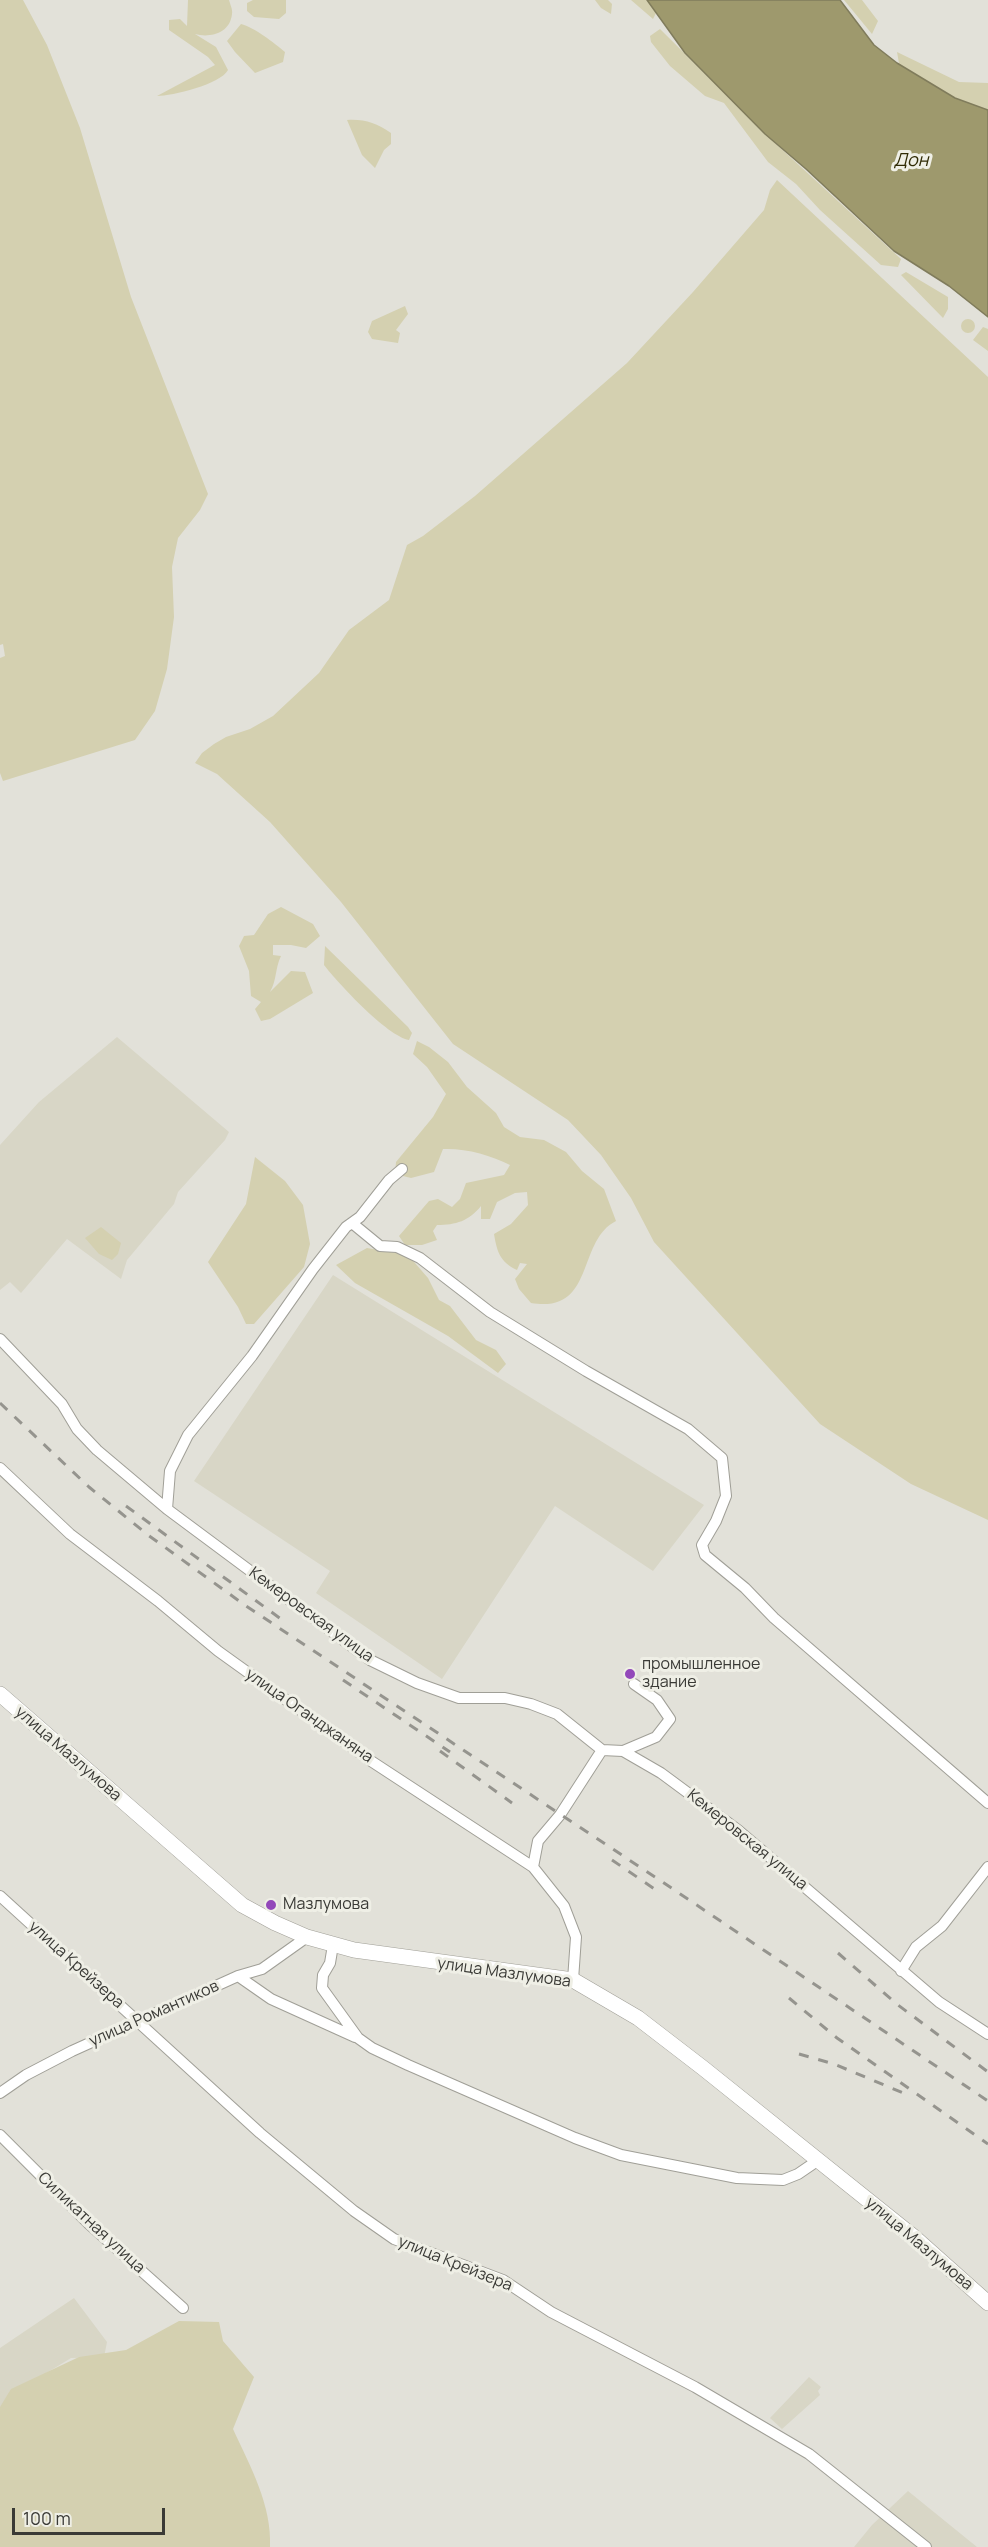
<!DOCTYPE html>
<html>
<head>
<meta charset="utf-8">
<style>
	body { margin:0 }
	#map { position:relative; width:988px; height:2547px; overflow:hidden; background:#e2e1d9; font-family:Manrope,sans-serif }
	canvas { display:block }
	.scale { position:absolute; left:12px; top:2508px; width:153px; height:27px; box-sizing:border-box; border:3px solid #3a3a36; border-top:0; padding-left:8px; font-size:18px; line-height:21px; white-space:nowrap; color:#3a3a36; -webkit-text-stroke:4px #efefe6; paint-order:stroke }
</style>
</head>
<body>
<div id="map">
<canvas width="988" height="2547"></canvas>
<div class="scale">100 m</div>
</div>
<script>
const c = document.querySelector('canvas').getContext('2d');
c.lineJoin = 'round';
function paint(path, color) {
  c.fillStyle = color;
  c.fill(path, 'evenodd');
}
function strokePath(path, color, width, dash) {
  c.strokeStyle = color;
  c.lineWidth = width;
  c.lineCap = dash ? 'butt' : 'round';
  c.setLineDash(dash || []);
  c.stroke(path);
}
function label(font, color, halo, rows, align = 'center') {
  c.font = font + ' Manrope,sans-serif';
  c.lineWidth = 6;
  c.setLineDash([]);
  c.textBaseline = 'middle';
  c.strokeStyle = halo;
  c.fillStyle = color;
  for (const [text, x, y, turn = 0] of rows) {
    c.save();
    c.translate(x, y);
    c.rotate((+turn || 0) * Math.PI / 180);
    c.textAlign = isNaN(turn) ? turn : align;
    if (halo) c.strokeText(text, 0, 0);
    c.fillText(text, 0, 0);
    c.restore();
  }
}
paint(new Path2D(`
	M117 1037 229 1132 225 1140 178 1192 174 1204 127 1260 121 1279 67 1239 21 1293 10 1282 0 1290V1145L39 1102Z
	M333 1275 704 1505 653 1571 555 1506 442 1679 316 1593 330 1571 194 1481Z
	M74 2298 107 2342 104 2357 71 2358 35 2380 0 2411V2348Z
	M809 2377 821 2387 818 2391 820 2395 782 2429 770 2418Z
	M908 2491 977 2547H854L872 2525Z`), '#d8d6c6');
paint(new Path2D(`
	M0 0H23L47 45 80 128 131 297 208 494 200 510 178 538 172 567 174 617 167 669 155 711 135 740 3 781 0 773V658L5 656 3 644 0 645Z
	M188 0H229C230 4 233 10 232 14 230 34 209 38 195 34L216 47 228 70C221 84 172 96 157 96L215 65 208 57 169 30V20L180 19 187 26Z
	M253 0H286V13L279 19 254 17 247 11V3Z
	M595 0H608L612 4 611 14 601 8Z
	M631 0H651L658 9 653 19Z
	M844 0H862L878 21 872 34Z
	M241 24C254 27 274 43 285 52L283 62 255 73 235 52 227 41Z
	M660 29 776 144 901 259 898 267 881 265 820 210 796 184 768 162 724 103 705 96 670 66 651 42 650 36Z
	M897 52 959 82 988 83V116L970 110 900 69Z
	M347 120C365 119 376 123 391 133V144L384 150 375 168 362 155Z
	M777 180 988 377V1520L911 1484 820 1424 654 1242 631 1198 601 1155 568 1120 453 1044 341 902 270 822 217 774 195 763 202 753 214 744 226 737 250 729 273 716 319 673 349 630 389 600 407 545 423 536 475 496 627 363 693 292 764 210 770 190Z
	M906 272 948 297V309L943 318 901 275Z
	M405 306 408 314 396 330 400 333 398 343 372 339 368 332 372 321Z
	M961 326a7 7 0 1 1 14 0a7 7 0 1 1-14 0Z
	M983 327 988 329V351L973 340Z
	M281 907 313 924 320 936 306 948 291 945H273V955L281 956C275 968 277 980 270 992L291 971 305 972 313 993 270 1019 261 1021 255 1009 261 1002 251 996 249 971 239 946 244 936 254 935 268 914Z
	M325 946 408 1027 412 1033 409 1040C387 1036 338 983 324 965Z
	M417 1041 429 1047 448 1062 467 1087 496 1113 504 1127 520 1137 544 1140 566 1152 582 1171 604 1189 616 1221C576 1241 596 1314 531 1303L519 1289 515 1279 527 1264 520 1263 517 1270C500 1262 497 1252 494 1234L511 1224 528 1205 527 1192 515 1193 497 1202 490 1219H481V1206C469 1221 456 1225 437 1225L433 1231 437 1240 422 1245H405L399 1236 429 1201 438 1199 452 1207 460 1199 466 1183 504 1175 510 1165C491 1155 465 1148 443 1149L434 1172 411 1178 395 1174 396 1162 433 1117 446 1094 427 1067 413 1054Z
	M255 1157 285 1181 303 1205 310 1244 304 1267 254 1324H246L238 1307 208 1262 246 1204Z
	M101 1227 121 1243 118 1254 112 1260 99 1254 85 1238Z
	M367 1248 408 1255 428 1278 439 1300 450 1306 476 1340 496 1350 506 1364 498 1373 448 1336 355 1283 336 1265Z
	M179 2321 219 2322 223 2341 254 2377 233 2429C250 2466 272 2505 270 2547H0V2407L11 2389 79 2357 126 2350Z`), '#d4d0b0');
const water = new Path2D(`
	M647 0H840L874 45 897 63 955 98 988 110V317L949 286 894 251 806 169 765 134 685 53Z`);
paint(water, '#9e996d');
strokePath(water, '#807c5c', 1.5);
const street = new Path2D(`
	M352 1223 380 1246 397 1247 420 1258 490 1312 586 1371 688 1429 722 1458 726 1496 716 1521 702 1545 705 1555 745 1588 774 1618 988 1803
	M0 1339 62 1404 77 1429 97 1450 167 1509 370 1660 417 1683 459 1698H505L531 1704 557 1714 602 1750 623 1751 661 1773 738 1830 939 2002 988 2034
	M0 1468 70 1534 158 1601 218 1651 371 1761 533 1867 564 1906 576 1937 573 1980
	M167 1509 170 1471 188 1435 252 1356 313 1269 346 1227 360 1217 389 1180 402 1169
	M623 1751 656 1737 670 1719 657 1700 634 1684
	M533 1867 538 1841 560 1815 602 1750
	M0 1896 260 2133 354 2211 394 2239 503 2280 551 2312 695 2387 809 2454 926 2547
	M333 1945 330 1963 323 1975 322 1988 358 2038 372 2048 408 2065 575 2138 621 2155 737 2178 783 2180 798 2174 817 2161
	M901 1971 916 1947 942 1926 988 1867
	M238 1976 271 1999 355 2037
	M0 2093 26 2075 72 2051 238 1976 262 1969 307 1937
	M0 2135 89 2224 183 2308`);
const secondary = new Path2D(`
	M0 1694 242 1905 275 1923 307 1937 354 1950 573 1980 638 2018 703 2068 914 2237 988 2303`);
strokePath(street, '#a09f97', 12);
strokePath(secondary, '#a09f97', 16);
strokePath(street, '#fff', 10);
strokePath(secondary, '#fff', 15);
strokePath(new Path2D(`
	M0 1403 89 1487 148 1535 246 1606 658 1879 988 2101
	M126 1506 281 1619
	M343 1680 450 1752
	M440 1751 512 1803
	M612 1860 659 1892
	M838 1953 898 2005 988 2072
	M789 1998 837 2038 988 2144
	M799 2054 834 2064 908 2095`), '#95948e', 3, [10, 10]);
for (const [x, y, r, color] of [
	[630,1674,6,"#9348ba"],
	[271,1905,6,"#9348ba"]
]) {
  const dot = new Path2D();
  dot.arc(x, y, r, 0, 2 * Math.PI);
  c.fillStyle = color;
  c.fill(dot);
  strokePath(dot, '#efefe6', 2);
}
label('16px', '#3a3a36', '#efefe6', [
	["Кемеровская улица",311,1615,36],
	["улица Оганджаняна",309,1716,35],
	["улица Мазлумова",68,1754,41],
	["Кемеровская улица",747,1840,39],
	["улица Крейзера",76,1965,42],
	["улица Мазлумова",504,1973,8],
	["улица Романтиков",154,2014,-24],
	["Силикатная улица",91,2223,43],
	["улица Мазлумова",919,2244,40],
	["улица Крейзера",455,2264,22]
]);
label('16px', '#3a3a36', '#efefe6', [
	["промышленное",642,1665],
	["здание",642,1683],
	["Мазлумова",283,1905]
], 'left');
label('italic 18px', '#302b05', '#efefe6', [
	["Дон",911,161]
]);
</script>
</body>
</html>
